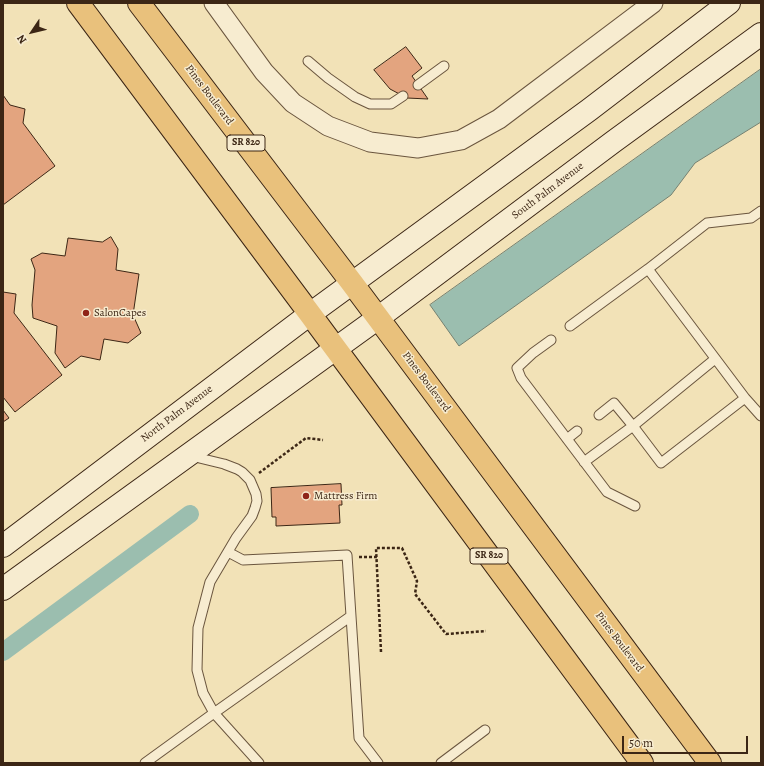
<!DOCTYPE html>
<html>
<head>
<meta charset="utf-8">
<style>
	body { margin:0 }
	#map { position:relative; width:764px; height:766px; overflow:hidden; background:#f2e2b7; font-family:Alegreya,serif }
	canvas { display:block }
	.frame { position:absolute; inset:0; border:4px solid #3c2615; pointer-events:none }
	.north { position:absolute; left:12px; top:12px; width:40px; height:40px; -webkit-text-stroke:3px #f7ecd0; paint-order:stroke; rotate:235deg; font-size:11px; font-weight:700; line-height:16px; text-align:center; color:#3c2615 }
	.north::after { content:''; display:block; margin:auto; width:14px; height:18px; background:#3c2615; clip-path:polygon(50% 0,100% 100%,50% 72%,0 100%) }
	.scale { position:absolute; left:622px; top:736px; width:126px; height:18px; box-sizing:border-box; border:2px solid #3c2615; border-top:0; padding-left:5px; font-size:12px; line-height:14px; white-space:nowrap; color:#3c2615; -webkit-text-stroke:3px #f7ecd0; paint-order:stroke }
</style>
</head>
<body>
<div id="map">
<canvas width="764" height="766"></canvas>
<div class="frame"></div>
<div class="north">N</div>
<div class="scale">50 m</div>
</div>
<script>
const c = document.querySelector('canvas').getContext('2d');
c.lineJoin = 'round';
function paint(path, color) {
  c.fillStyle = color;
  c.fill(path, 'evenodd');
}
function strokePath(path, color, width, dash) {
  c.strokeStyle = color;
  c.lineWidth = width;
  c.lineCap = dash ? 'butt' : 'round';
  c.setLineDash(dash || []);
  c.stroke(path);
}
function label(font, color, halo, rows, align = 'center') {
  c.font = font + ' Alegreya,serif';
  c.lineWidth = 3;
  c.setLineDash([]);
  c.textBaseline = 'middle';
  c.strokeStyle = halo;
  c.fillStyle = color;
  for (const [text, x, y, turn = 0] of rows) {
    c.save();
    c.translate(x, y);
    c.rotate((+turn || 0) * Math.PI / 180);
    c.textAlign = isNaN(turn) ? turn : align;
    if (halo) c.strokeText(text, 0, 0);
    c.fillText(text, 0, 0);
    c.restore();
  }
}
const water = new Path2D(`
	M761 69V122L695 163 671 195 459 346 430 305Z`);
paint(water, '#9bbeaf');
strokePath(water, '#758171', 1);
strokePath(new Path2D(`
	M3 652 190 514`), '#9bbeaf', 18);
const building = new Path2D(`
	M406 47 422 68 412 76 428 99 407 98 390 89 374 70Z
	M3 95 10 105 25 109 23 123 55 166 3 205Z
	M111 237 118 249 116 270 139 274 133 315 141 333 128 343 104 339 100 360 81 356 65 368 55 353 57 326 33 318 32 305 35 270 31 259 42 253 65 256 68 238 102 242Z
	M3 292 16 294 14 313 62 375 15 412 3 397Z
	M3 410 9 418 3 422Z
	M341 484 342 505H339L340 523 276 526V517H272L271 488Z`);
paint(building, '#e3a47f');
strokePath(building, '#3c2615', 1);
const service = new Path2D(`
	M308 61 328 78 355 97 370 104H391L403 96
	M418 85 444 66
	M570 326 648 269 707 223 751 218 761 211
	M551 340 533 353 517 368 521 378 607 492 635 506
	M745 398 761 416
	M599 415 614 403 633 426 661 463 745 398 648 269
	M567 439 577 431
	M191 456 224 464 237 469 242 472 250 480 256 494 257 501 255 508 252 516 236 538 210 582 198 628 197 670 203 693 214 713 259 763
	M584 462 633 426 715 359
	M228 552 243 560 347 555 359 738 378 763
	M145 763 214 713 351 616
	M441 763 485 730`);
const minor = new Path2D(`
	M214 3 264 72 293 103 328 126 370 142 418 148 461 140 499 119 653 3`);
const secondary = new Path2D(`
	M3 546 310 314 589 110 729 3
	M3 589 378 318 613 142 761 34`);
const trunk = new Path2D(`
	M78 3 310 314 642 763
	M139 3 352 283 710 763`);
strokePath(service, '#6a553e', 11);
strokePath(minor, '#6a553e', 21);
strokePath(secondary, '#3c2615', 24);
strokePath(trunk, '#3c2615', 24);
strokePath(new Path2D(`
	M259 473 306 438 323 440
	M359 557H377
	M381 652 376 548H402L417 581 415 594 446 634 486 631`), '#3c2615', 2.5, [3, 2]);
strokePath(service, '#f7ecd0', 9);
strokePath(minor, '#f7ecd0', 19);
strokePath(secondary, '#f7ecd0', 22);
strokePath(trunk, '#e9c17c', 22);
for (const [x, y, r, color] of [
	[86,313,4,"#8f2418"],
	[306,496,4,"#8f2418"]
]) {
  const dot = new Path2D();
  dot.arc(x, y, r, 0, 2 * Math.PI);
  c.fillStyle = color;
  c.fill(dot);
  strokePath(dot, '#f7ecd0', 1.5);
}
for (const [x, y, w] of [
	[246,143,38],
	[489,556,38]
]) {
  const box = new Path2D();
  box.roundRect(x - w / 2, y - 8, w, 16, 3);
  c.fillStyle = '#f7ecd0';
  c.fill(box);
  strokePath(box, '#3c2615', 1);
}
label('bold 10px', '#3c2615', null, [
	["SR 820",246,143],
	["SR 820",489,556]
]);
label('11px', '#3c2615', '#f7ecd0', [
	["Pines Boulevard",209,95,53],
	["South Palm Avenue",548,191,-37],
	["Pines Boulevard",426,382,53],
	["North Palm Avenue",177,414,-37],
	["Pines Boulevard",619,642,53]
]);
label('11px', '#3c2615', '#f7ecd0', [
	["SalonCapes",94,313],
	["Mattress Firm",314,496]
], 'left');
</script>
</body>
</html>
